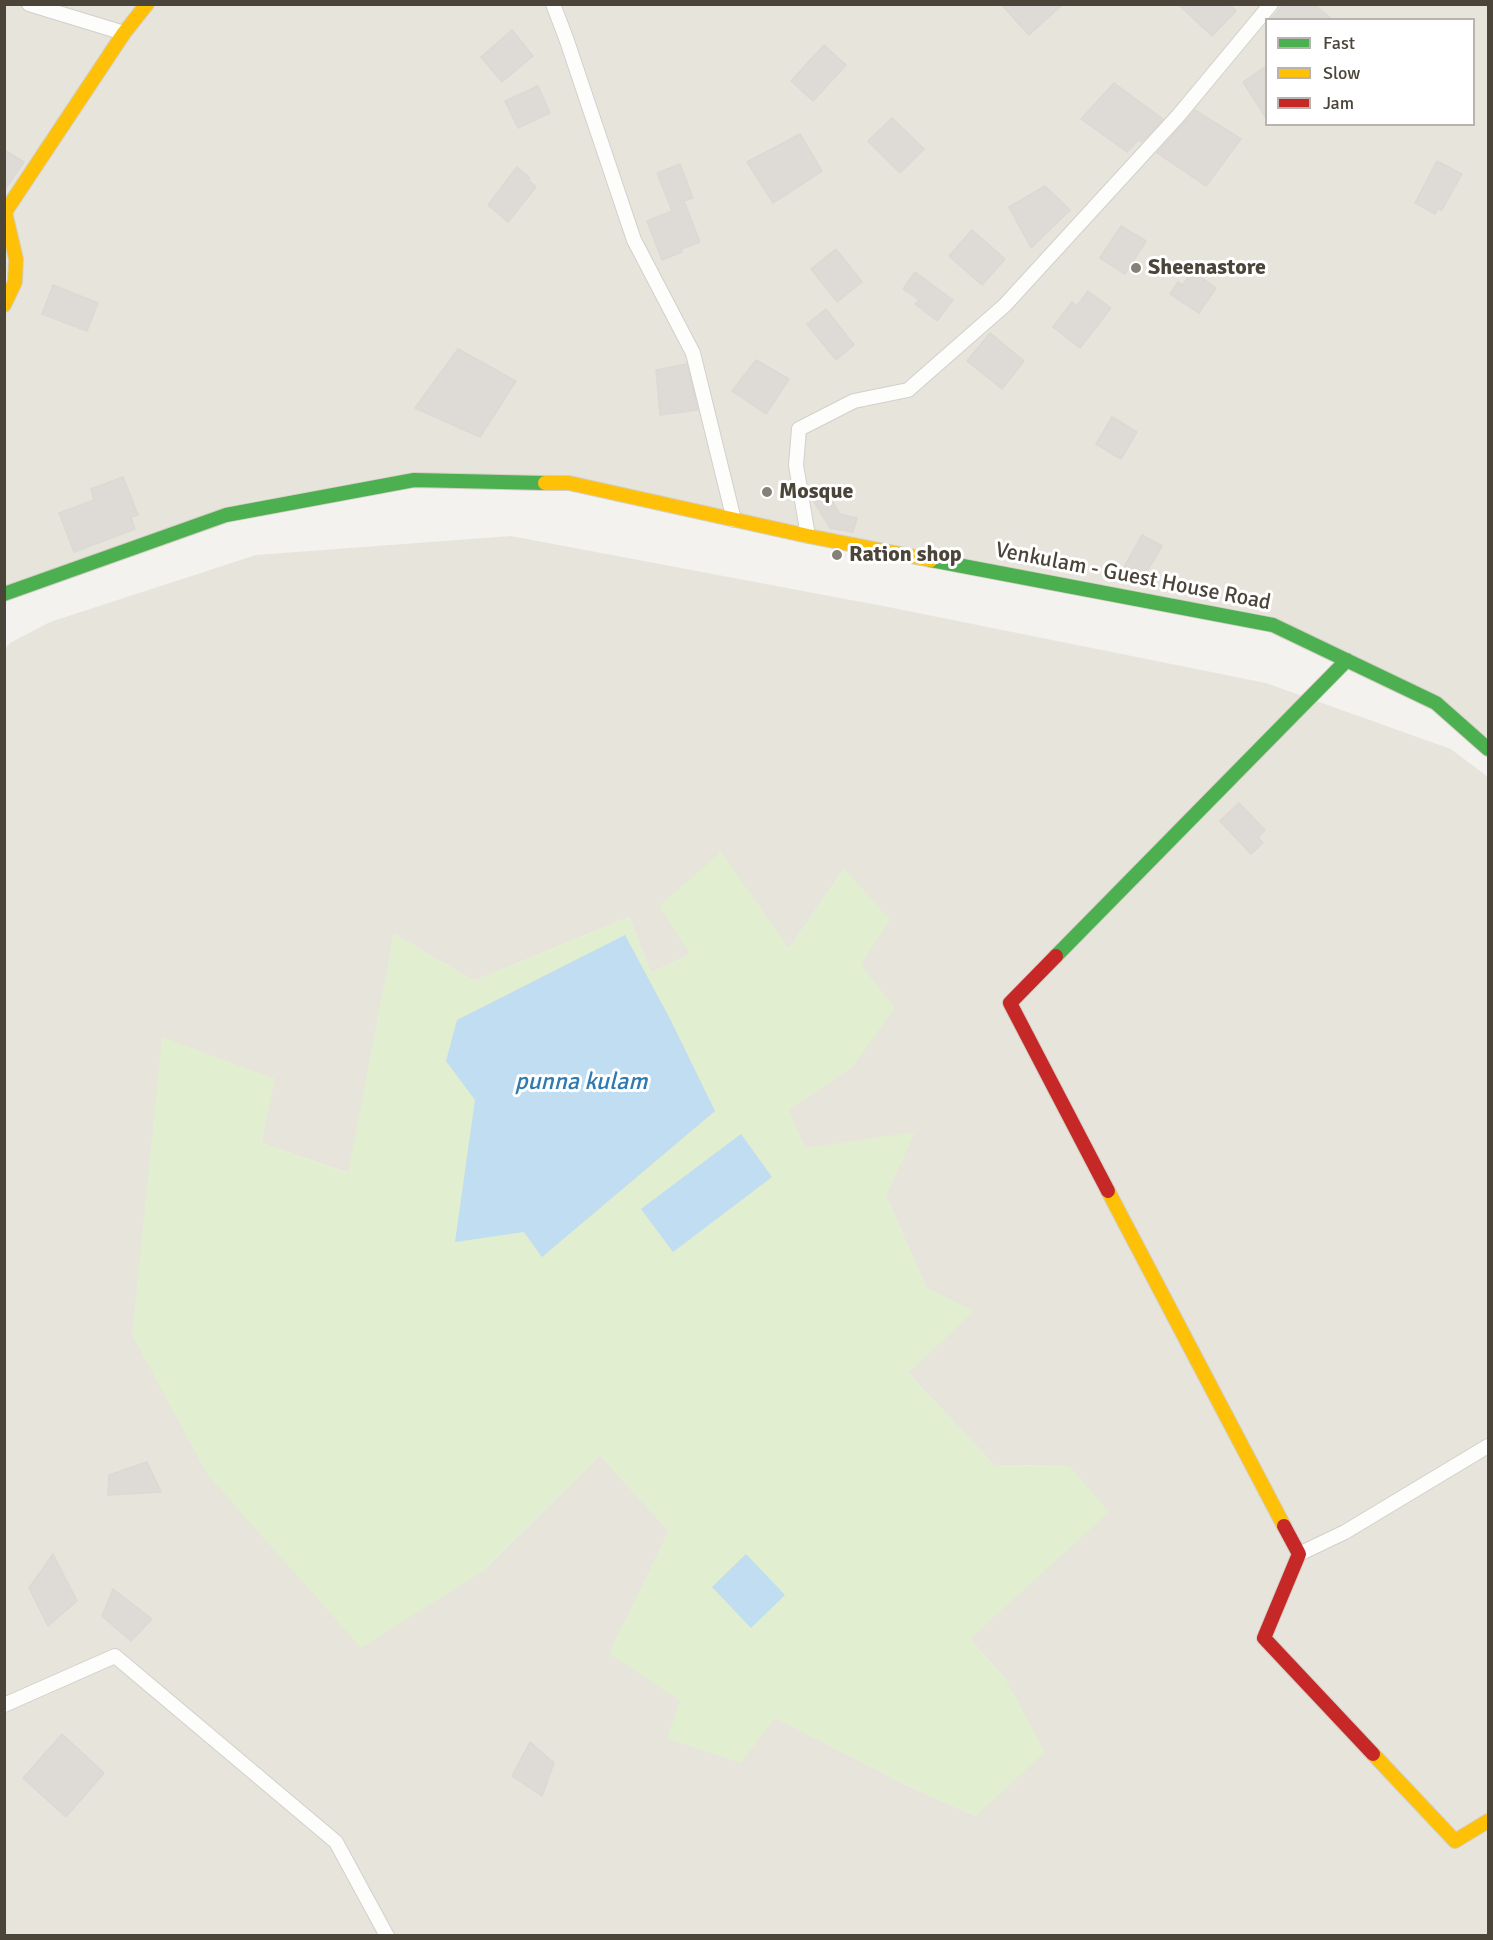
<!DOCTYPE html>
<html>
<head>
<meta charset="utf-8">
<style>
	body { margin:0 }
	#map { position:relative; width:1493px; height:1940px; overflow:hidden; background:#f4f2ee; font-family:Signika,sans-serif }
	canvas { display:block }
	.frame { position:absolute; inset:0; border:6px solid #4b4439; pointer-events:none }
	.legend { position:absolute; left:1265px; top:18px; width:210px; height:108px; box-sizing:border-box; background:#fff; border:2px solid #b7b4b0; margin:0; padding:8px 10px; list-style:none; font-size:18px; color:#4b4439 }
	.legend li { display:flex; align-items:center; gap:12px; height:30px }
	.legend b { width:30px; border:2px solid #b7b4b0 }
</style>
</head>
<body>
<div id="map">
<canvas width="1493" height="1940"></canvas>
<div class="frame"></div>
<ul class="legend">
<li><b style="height:8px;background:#4caf50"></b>Fast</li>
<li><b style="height:8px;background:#ffc107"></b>Slow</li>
<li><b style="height:8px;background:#c62828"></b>Jam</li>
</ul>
</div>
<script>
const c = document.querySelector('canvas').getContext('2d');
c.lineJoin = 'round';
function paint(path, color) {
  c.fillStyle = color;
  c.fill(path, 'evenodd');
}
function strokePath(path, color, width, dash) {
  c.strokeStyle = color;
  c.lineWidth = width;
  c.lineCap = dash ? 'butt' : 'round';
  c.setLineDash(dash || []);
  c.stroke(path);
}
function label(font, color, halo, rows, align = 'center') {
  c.font = font + ' Signika,sans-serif';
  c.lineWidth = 6;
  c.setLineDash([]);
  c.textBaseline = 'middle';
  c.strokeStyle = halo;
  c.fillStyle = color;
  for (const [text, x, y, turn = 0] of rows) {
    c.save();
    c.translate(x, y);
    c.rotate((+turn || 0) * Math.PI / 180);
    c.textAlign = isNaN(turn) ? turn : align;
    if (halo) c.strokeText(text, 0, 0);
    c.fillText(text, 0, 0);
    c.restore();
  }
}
paint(new Path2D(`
	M5 5H1488V749L1436 703 1273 625 569 483 414 480 226 515 5 594ZM1266 20H1474V124H1266Z
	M511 536 888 607 1266 683 1451 749 1488 777V1935L5 1936 4 650 10 643 50 622 256 555ZM720 852 789 949 844 868 861 965 853 1066 788 1110 805 1148 886 1196 926 1287 908 1373 994 1465 1070 1466 970 1639 1006 1680 976 1816 910 1787 774 1717 668 1738 681 1701 610 1653 669 1531 600 1455 483 1571 162 1038 274 1079 261 1143 349 1173 394 934 474 981 629 917 651 973 690 954Z`), '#e7e4dc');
paint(new Path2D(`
	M721 852 789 949 844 868 890 920 861 965 895 1008 853 1066 789 1110 805 1148 915 1132 886 1196 926 1287 974 1311 908 1373 994 1465 1070 1466 1109 1512 970 1639 1006 1680 1045 1752 976 1816 910 1787 775 1718 741 1763 667 1739 680 1701 609 1653 669 1531 600 1455 483 1571 361 1648 207 1474 132 1335 162 1037 275 1079 261 1143 348 1173 394 934 474 981 629 917 651 973 690 954 659 906Z`), '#e1eecf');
paint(new Path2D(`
	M625 935 670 1019 715 1111 542 1257 524 1232 455 1242 475 1100 446 1061 457 1020Z
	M741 1134 772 1177 673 1252 641 1209Z
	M746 1554 785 1595 751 1628 712 1587Z`), '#c0ddf1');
const building = new Path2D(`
	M1001 4H1063L1029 35Z
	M1178 4H1229L1236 11 1212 36Z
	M1284 4H1314L1333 20H1270Z
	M512 30 533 56 502 82 481 57Z
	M824 45 846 65 813 101 791 81Z
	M1266 66V118L1243 82Z
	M1114 83 1163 119 1142 142 1138 140 1127 152 1081 119Z
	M538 86 550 113 518 128 505 101Z
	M1195 110 1241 139 1206 186 1157 153Z
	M892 118 924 149 900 173 868 141Z
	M800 134 822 171 773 203 747 162Z
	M4 150 24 162 4 191Z
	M1437 161 1462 174 1442 210 1438 208 1435 214 1415 203Z
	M680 164 693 198 684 201 700 242 681 249 682 252 662 260 647 221 672 211 657 173Z
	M517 167 530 178 528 180 536 187 508 222 488 205Z
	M1045 186 1070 210 1031 248 1009 207Z
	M1121 226 1146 241 1125 274 1100 258Z
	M972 230 1005 259 982 285 949 256Z
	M836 249 862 282 837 302 811 269Z
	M1192 271 1216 288 1199 313 1170 294 1178 282 1183 285Z
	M915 272 953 300 937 321 915 304 919 300 903 289Z
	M53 285 98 303 87 331 42 314Z
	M1088 291 1111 308 1080 348 1053 327 1072 302 1077 306Z
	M826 309 854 345 836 360 807 324Z
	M990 333 1024 361 1002 389 967 361Z
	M458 349 516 381 480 437 415 408Z
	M756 360 789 379 766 414 732 391Z
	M687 364 698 410 660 415 656 370Z
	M1112 417 1137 432 1121 459 1096 444Z
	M123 477 138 515 131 517 135 529 74 552 59 513 94 500 91 489Z
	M827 492 840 514 857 518 853 532 830 528 813 500Z
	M1142 535 1162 546 1140 583 1121 572Z
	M1239 803 1265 830 1258 837 1263 843 1251 854 1220 821Z
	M147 1462 161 1492 108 1495 109 1475Z
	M53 1554 77 1601 48 1626 29 1588Z
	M113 1589 152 1619 131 1641 102 1616Z
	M62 1734 104 1773 66 1817 23 1778Z
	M530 1742 554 1763 542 1796 512 1776Z`);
paint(building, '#dedbd6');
strokePath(building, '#dcd9d4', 1.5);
const street = new Path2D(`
	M29 4 124 33
	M553 4 566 38 634 240 693 353 734 520
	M808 536 796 465 799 429 854 401 908 390 1005 305 1178 116 1271 4
	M1299 1554 1345 1532 1488 1446
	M4 1705 115 1656 336 1842 387 1936`);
const fast = new Path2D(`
	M931 560 1273 625 1436 703 1488 749
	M4 594 226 515 414 480 545 483
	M1056 956 1347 660`);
const slow = new Path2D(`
	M4 305 15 282 16 259 5 212 124 33 147 4
	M545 483H569L808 536 931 560
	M1108 1191 1284 1526
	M1373 1754 1455 1841 1488 1821`);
const jam = new Path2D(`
	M1056 956 1010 1003 1108 1191
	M1284 1526 1299 1554 1264 1638 1373 1754`);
strokePath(street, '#d2d0cb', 16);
strokePath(fast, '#d3cfc5', 16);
strokePath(slow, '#d3cfc5', 16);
strokePath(jam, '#d3cfc5', 16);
strokePath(street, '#fdfdfc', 14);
strokePath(fast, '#4caf50', 14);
strokePath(slow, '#ffc107', 14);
strokePath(jam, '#c62828', 14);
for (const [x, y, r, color] of [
	[1136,268,6,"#868178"],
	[767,492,6,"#868178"],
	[837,555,6,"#868178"]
]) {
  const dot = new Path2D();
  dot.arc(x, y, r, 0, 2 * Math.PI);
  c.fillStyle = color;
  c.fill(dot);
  strokePath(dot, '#fff', 2);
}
label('bold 22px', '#4b4439', '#fff', [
	["Sheenastore",1148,268],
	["Mosque",779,492],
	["Ration shop",849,555]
], 'left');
label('22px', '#4b4439', '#fff', [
	["Venkulam - Guest House Road",1133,577,11]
]);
label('italic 24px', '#2e7ab2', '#fff', [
	["punna kulam",581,1083]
]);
</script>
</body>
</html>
